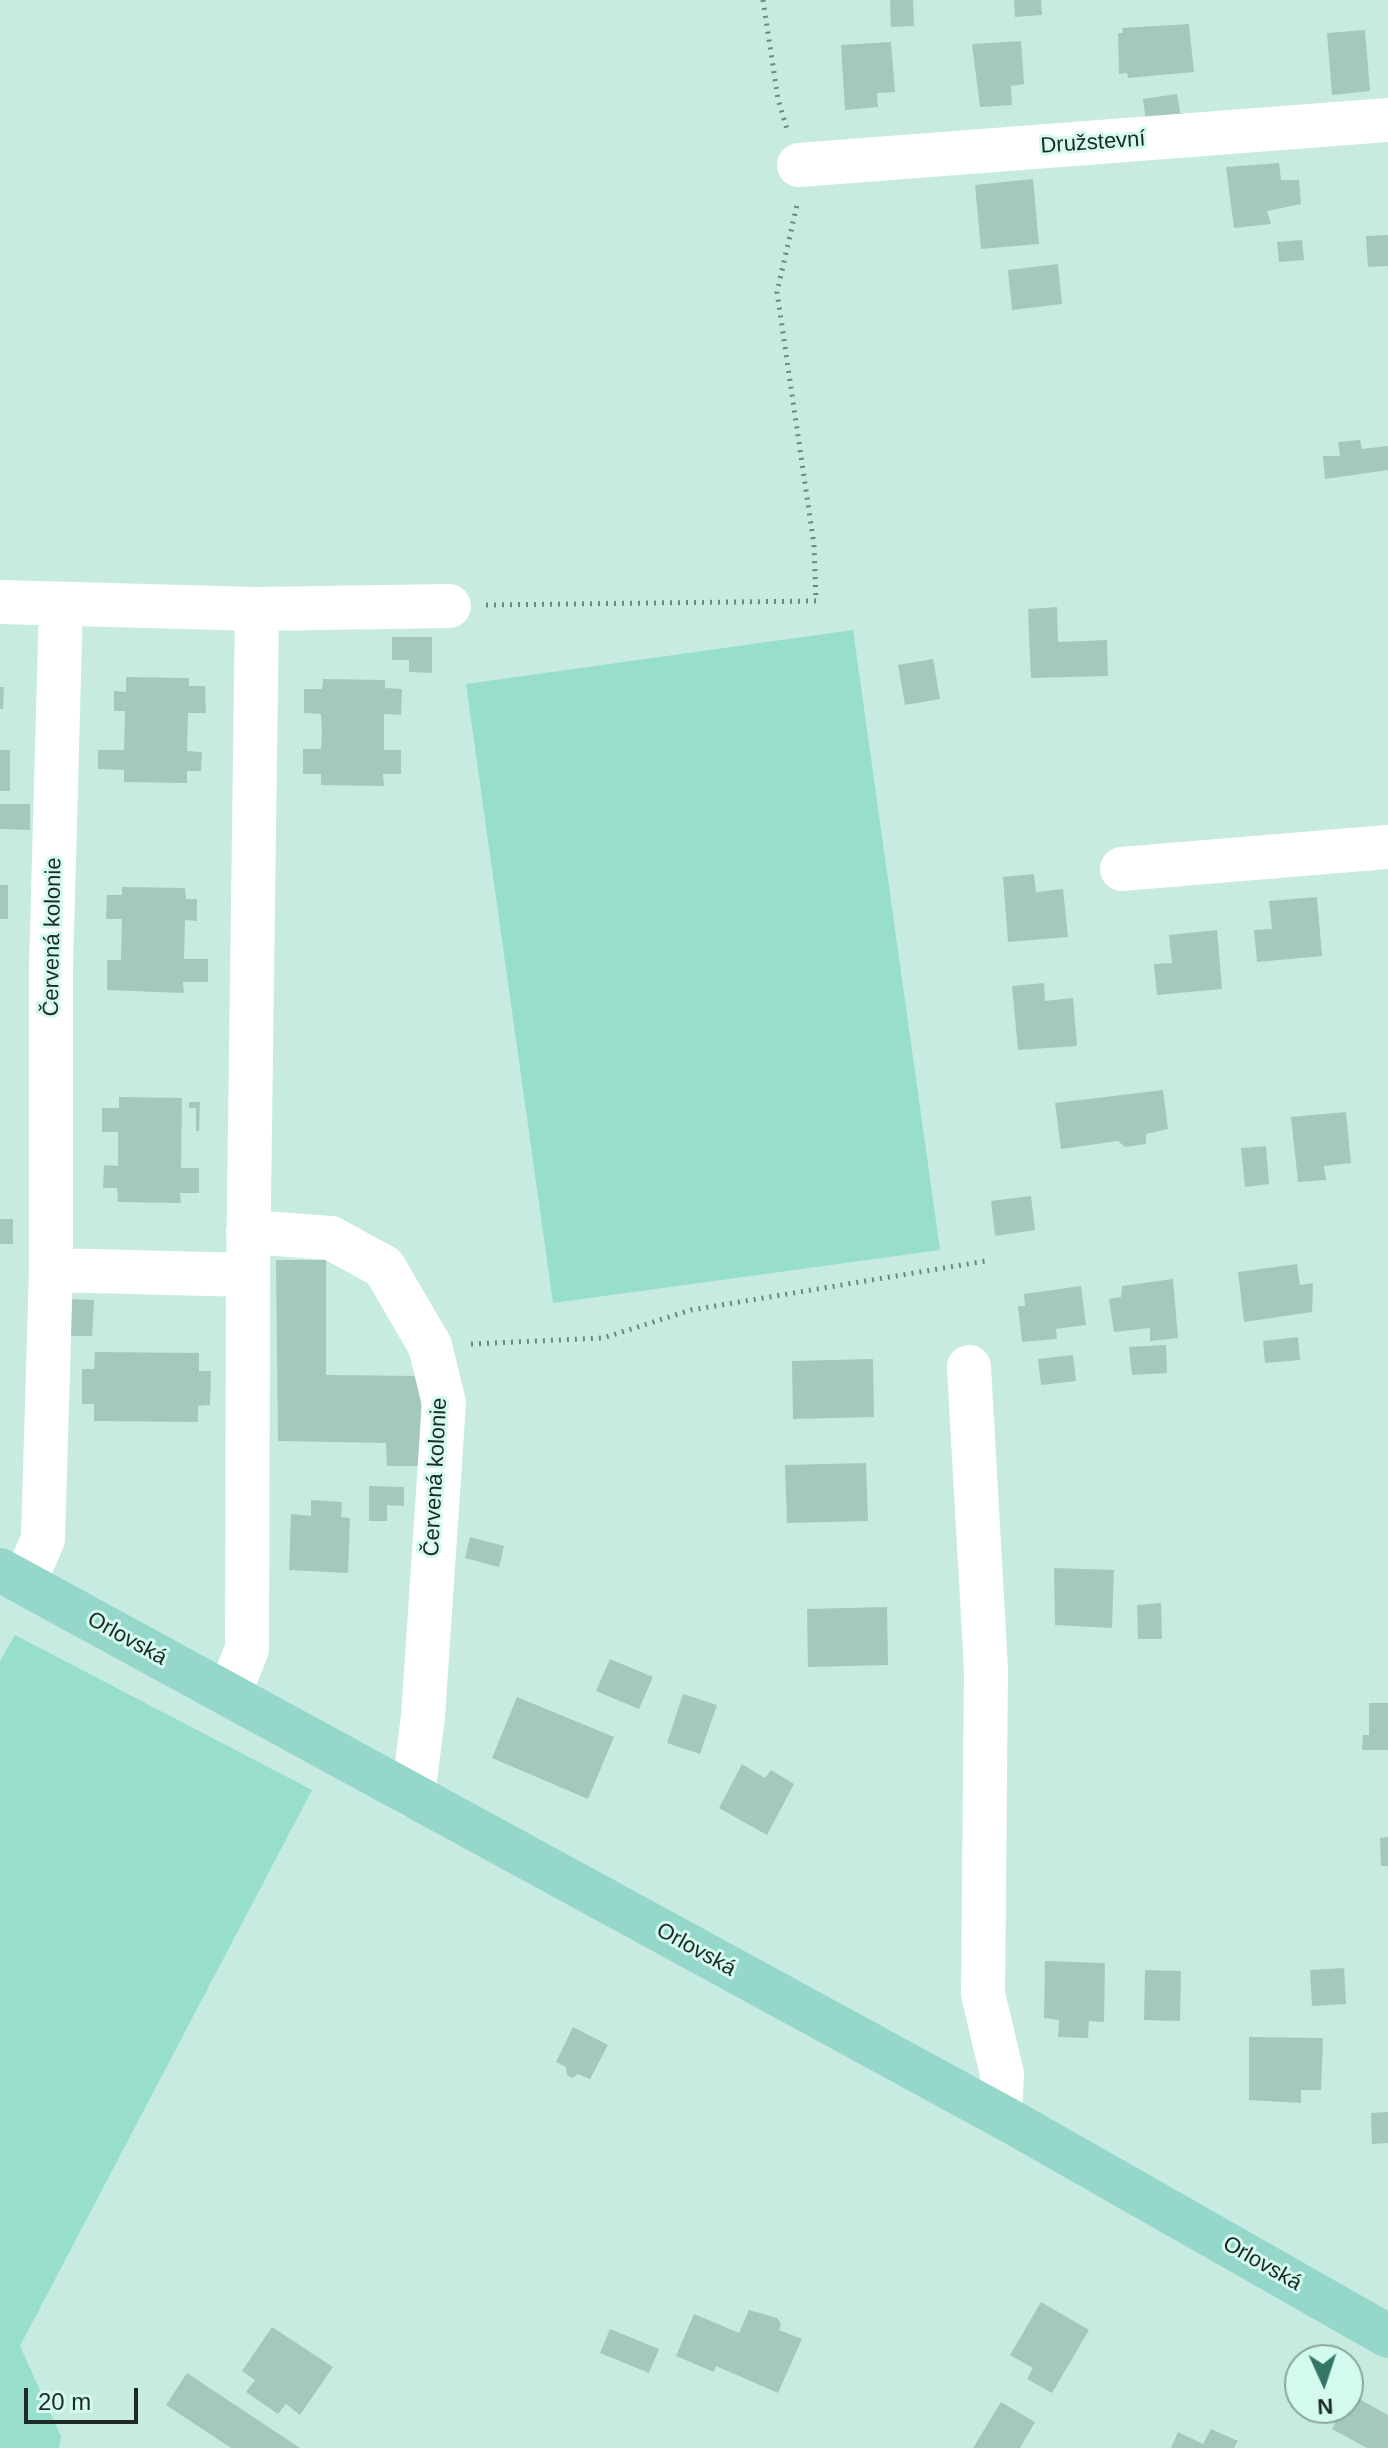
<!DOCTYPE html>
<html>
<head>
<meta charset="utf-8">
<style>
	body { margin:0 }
	#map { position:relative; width:1388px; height:2448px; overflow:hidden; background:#c7ebe1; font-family:Helvetica,sans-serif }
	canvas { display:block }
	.north { position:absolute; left:1284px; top:2344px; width:80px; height:80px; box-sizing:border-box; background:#d4f9ee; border:2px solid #8aa69e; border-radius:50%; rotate:177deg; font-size:22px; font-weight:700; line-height:32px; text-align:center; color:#1c2a26 }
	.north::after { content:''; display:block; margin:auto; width:28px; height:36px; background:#337667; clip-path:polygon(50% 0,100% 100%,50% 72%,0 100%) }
	.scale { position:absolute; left:24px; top:2388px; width:114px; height:36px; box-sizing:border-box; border:4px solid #1c2a26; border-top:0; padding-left:10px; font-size:24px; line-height:28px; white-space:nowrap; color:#1c2a26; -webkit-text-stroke:6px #d4f9ee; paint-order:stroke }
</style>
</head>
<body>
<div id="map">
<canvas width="1388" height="2448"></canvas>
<div class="north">N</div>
<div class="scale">20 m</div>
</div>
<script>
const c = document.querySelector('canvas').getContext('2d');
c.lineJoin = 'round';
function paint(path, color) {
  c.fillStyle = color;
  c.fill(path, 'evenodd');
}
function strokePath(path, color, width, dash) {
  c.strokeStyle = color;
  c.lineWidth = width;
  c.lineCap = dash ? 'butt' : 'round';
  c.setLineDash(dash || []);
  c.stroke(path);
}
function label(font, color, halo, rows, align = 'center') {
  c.font = font + ' Helvetica,sans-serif';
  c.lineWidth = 6;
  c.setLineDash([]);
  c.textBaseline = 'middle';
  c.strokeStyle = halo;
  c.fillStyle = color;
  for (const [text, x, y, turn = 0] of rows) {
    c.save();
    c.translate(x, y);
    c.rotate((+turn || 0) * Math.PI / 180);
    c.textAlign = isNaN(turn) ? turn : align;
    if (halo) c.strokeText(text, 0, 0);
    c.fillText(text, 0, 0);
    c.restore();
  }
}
paint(new Path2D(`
	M853 630 940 1250 553 1303 466 684Z
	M15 1635 312 1790 20 2346 61 2436 59 2448H0V1661Z`), '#97decc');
paint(new Path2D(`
	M890 0H913L914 26 891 27Z
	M1014 0H1041L1042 15 1015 17Z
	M1189 24 1194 72 1128 78 1127 73 1119 74 1118 33H1123L1122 28Z
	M1365 30 1370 91 1332 95 1327 33Z
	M1021 41 1024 84 1011 86 1012 105 980 107 972 44Z
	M891 42 895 92 877 93 878 107 845 110 841 45Z
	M1177 94 1181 117 1146 122 1143 99Z
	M1279 163 1281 180H1299L1301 204 1267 211 1271 224 1234 228 1226 167Z
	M1033 179 1039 244 981 249 975 185Z
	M1388 235V266L1368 267 1366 236Z
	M1302 240 1304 260 1279 262 1277 242Z
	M1058 264 1062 304 1012 310 1008 270Z
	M1360 440 1362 449 1388 446V470L1325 479 1323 456H1340L1338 442Z
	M1057 607 1058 642 1107 640 1108 676 1031 678 1028 609Z
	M392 637H432V673L409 672V660H392Z
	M933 659 940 699 905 705 898 665Z
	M126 677 189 678V686H205L206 713H188L187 751 202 752 201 771H187V783L124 782V770L98 769V750H124L125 711H114V691L126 692Z
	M323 679 385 680V688L402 689 401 715 384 714V750H401V774H383L384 786 321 785V774H303V749H321L322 732 321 714 304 713V689H322Z
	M0 687H4L3 709H0Z
	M0 750H10V791H0Z
	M0 804H30V830L0 829Z
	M1034 874 1036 892 1063 889 1068 937 1008 942 1003 877Z
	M0 885H8V919H0Z
	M122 887 185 888 186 899H197V921L185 920 184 959H208V982H183L184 993 107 990V960H121L122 919H106L107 895H122Z
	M1317 897 1322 956 1257 962 1254 930 1272 929 1269 901Z
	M1217 930 1222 989 1157 995 1154 964 1172 963 1169 935Z
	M1044 983 1045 1001 1073 998 1077 1046 1018 1050 1012 986Z
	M1163 1090 1168 1129 1146 1134V1144L1125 1147 1118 1141 1061 1149 1055 1103Z
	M119 1097 182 1098 181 1168H199V1193H180L181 1203 118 1202 117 1188H103L104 1165 118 1166V1132H102V1108H119Z
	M189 1102H200L199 1131H196V1108H189Z
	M1346 1112 1351 1163 1324 1166 1326 1180 1298 1182 1291 1117Z
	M1266 1146 1269 1184 1245 1187 1241 1148Z
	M1031 1196 1035 1230 995 1236 991 1201Z
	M0 1219H13V1244H0Z
	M276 1260H326V1375L422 1376 419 1466H387L386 1443 278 1441Z
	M1297 1264 1300 1285 1313 1283 1312 1312 1244 1322 1238 1272Z
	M1173 1279 1178 1338 1150 1341V1328L1114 1332 1109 1299 1121 1297 1122 1286Z
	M1081 1286 1086 1325 1056 1329 1057 1339 1022 1342 1018 1306H1025L1024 1294Z
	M67 1299 94 1300 92 1336H65Z
	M1298 1337 1300 1360 1265 1363 1263 1341Z
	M1166 1345 1167 1373 1132 1375 1129 1347Z
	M95 1352 199 1353V1371H211L210 1405 198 1406V1422L94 1421V1404H82V1369H94Z
	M1073 1355 1076 1381 1041 1385 1038 1359Z
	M873 1359 874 1417 793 1419 792 1361Z
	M866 1463 868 1521 787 1523 785 1465Z
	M369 1486 404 1487V1506L387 1505V1521H369Z
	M311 1500 342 1502 341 1517 350 1518 348 1573 289 1570 291 1514 311 1516Z
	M470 1537 504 1546 499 1567 465 1558Z
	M1054 1568 1114 1570 1112 1628 1055 1625Z
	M1161 1603 1162 1639H1138L1137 1605Z
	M887 1607 888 1665 808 1667 807 1609Z
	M610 1659 653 1677 639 1709 596 1691Z
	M683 1694 717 1705 700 1754 667 1743Z
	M517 1697 614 1737 588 1799 492 1758Z
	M1369 1703H1388V1750H1362L1363 1735H1369Z
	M742 1764 765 1778 771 1770 794 1784 767 1835 719 1808Z
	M1388 1837V1866H1381L1380 1838Z
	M1045 1961 1105 1963 1104 2022 1089 2021 1088 2038 1058 2037 1059 2020 1044 2018Z
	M1344 1968 1346 2004 1312 2006 1310 1970Z
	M1145 1970 1181 1971 1180 2021 1144 2020Z
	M573 2027 608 2045 590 2079 578 2074 572 2078 567 2075 566 2067 556 2062Z
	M1249 2037 1323 2038 1321 2090H1301V2103L1249 2100Z
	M1388 2112V2143L1372 2144 1371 2113Z
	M1041 2302 1089 2330 1052 2393 1027 2379 1033 2368 1010 2355Z
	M749 2310 777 2318 781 2324 779 2330 802 2339 778 2393 716 2366 714 2372 676 2356 694 2314 739 2333Z
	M272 2327 333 2367 300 2415 286 2404 278 2414 246 2392 255 2380 242 2371Z
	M610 2329 659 2349 649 2373 600 2353Z
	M187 2373 300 2448H231L166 2405Z
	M1350 2394 1388 2415V2448H1367L1332 2429 1343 2408H1348Z
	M1001 2402 1035 2422 1020 2448H973Z
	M1211 2429 1238 2441 1234 2448H1171L1178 2432 1203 2444Z`), '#a4c8be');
strokePath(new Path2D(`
	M763 0 778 99 787 129
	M486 605 816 601 814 545 777 292 797 205
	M471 1344 603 1338 691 1310 986 1261`), '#6e8780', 5, [2, 6]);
strokePath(new Path2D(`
	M799 165 1388 120
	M0 602 257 609 449 606
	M1122 869 1388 847
	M248 1232 331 1238 384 1267 430 1346 444 1403 423 1716 413 1796
	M51 1270 248 1275
	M969 1367 986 1670 983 1994 1002 2074 1000 2115
	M24 1583 43 1539 51 1270V968L61 604
	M229 1694 247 1649 248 1275 257 609`), '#fff', 44);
strokePath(new Path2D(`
	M0 1570 1012 2122 1388 2336`), '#95d7ca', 44);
label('22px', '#1c2a26', '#d4f9ee', [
	["Družstevní",1093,143,-4],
	["Červená kolonie",53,937,-89],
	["Červená kolonie",436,1477,-87],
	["Orlovská",127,1639,29],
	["Orlovská",696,1950,29],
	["Orlovská",1262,2264,30]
]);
</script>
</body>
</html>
